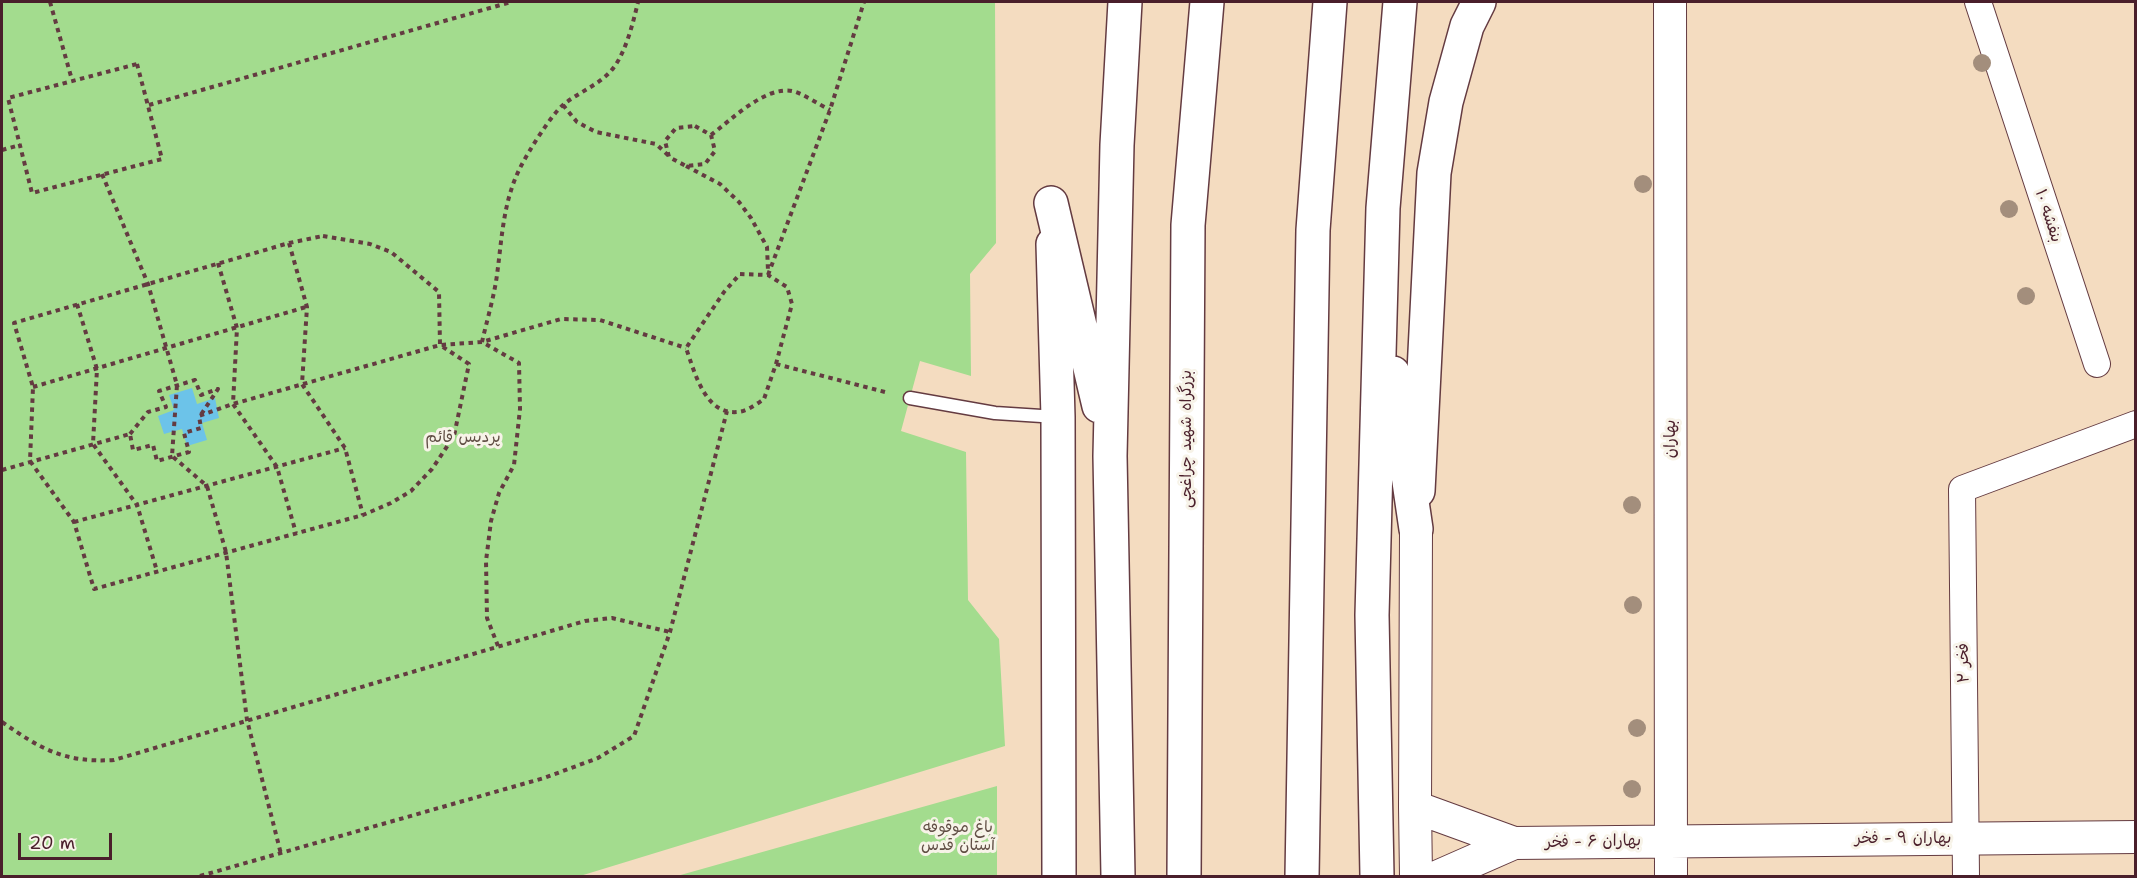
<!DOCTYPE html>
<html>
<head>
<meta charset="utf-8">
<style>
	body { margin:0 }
	#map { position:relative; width:2137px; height:878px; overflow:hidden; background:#f4dcc0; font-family:"Shantell Sans",sans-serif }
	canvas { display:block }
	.frame { position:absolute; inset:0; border:3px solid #4a1f2b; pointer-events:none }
	.scale { position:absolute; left:18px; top:833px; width:94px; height:27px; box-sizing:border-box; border:3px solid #4a1f2b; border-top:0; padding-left:8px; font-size:18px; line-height:21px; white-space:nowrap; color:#4a1f2b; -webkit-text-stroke:4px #f7f3e8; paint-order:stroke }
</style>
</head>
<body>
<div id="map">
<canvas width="2137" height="878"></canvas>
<div class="frame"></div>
<div class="scale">20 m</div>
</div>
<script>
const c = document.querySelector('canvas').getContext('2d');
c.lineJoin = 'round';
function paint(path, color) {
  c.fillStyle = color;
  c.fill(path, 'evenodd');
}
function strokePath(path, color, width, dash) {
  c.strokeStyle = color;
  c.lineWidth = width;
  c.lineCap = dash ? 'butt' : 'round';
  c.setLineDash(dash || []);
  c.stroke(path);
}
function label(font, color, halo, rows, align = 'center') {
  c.font = font + ' "Shantell Sans","Playpen Sans Arabic",sans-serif';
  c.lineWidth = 6;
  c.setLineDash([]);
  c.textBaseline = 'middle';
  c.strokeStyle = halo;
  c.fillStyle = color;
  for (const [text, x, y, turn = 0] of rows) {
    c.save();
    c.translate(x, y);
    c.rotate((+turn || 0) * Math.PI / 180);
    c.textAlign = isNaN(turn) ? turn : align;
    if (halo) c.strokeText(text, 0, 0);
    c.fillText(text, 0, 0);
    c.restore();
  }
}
paint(new Path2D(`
	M2 2H995L996 243 970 274 971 376 920 361 901 431 966 452 968 600 999 639 1005 746 580 876H2Z
	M997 786V876H677Z`), '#a3dc8e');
paint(new Path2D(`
	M192 388 197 404 215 398 219 418 202 423 207 440 187 446 182 429 164 434 158 416 174 410 169 395Z`), '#6cc3e9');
const service = new Path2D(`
	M910 398 995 413 1057 417`);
const minor = new Path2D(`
	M1978 2 2097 364
	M1966 876 1962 489 2136 424`);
const tertiary = new Path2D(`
	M1670 2 1671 876
	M1415 807 1514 843 2136 837
	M1416 876 1415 807 1416 529
	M1439 876 1514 843`);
const secondary = new Path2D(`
	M1053 244 1058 417 1059 876`);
const primary = new Path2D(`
	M1418 491 1434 173 1446 102 1467 26 1479 2`);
const trunk = new Path2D(`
	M1051 203 1099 406
	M1393 373 1416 529
	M1118 876 1110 456 1117 145 1125 2
	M1184 876 1188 225 1207 2
	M1302 876 1313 230 1330 2
	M1377 876 1372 615 1377 427 1383 208 1400 2`);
strokePath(service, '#643b41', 15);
strokePath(minor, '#643b41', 28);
strokePath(tertiary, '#643b41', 34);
strokePath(secondary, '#643b41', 36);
strokePath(primary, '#643b41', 36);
strokePath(trunk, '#643b41', 36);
strokePath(new Path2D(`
	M50 2 72 80
	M137 64 162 159 32 193 8 98Z
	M149 105 511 2
	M563 105 577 122 596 132 656 144 669 156
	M695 126 711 135 715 151 705 164 686 166 669 157 665 141 676 128Z
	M711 135C731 120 765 86 792 91 802 93 820 105 830 110
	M2 150 20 145
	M686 166 720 184 739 202 751 218 767 247 768 271
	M102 174 148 284 177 385 172 456 207 486 226 552 247 720 281 854
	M323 236 370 244 391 252 439 292 440 345 469 364 454 436 432 469 411 491 391 503 363 515 94 589 74 522 30 461 33 387 14 323 289 243Z
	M289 243 307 307 302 384 345 448 363 515
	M218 263 237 328 233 404 277 467 296 533
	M740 274 768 275 787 287 792 304 776 364 764 399C758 403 750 409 743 411 706 420 695 373 686 348L724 292Z
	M768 275 830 110 864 2
	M77 304 97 369 93 444 137 505 157 571
	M776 364 889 393
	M33 387 306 307
	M130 434 148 412 166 407 159 391 195 380 201 395 218 389 200 416
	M2 470 130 434 133 450 153 445 157 461 189 452 184 433 201 428 199 416 233 404 440 345 482 342 561 319 600 320 686 348
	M74 522 345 448
	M498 646 487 618 486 561 491 521 499 493 514 465 520 409 519 363 482 342C487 320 494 297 497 275 502 238 503 202 520 168 528 152 551 115 564 104 578 93 596 86 609 73 625 57 633 23 638 2
	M2 722C41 749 64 763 114 760L585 621 612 618 670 632
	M200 876 544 778 598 758 634 736 670 632 727 411`), '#643b41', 4, [4.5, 4.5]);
strokePath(service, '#fff', 12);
strokePath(minor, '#fff', 26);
strokePath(tertiary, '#fff', 32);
strokePath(secondary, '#fff', 33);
strokePath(primary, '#fff', 33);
strokePath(trunk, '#fff', 33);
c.fillStyle = '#a38e7c';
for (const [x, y] of [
	[1982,63],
	[1643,184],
	[2009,209],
	[2026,296],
	[1632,505],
	[1633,605],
	[1637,728],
	[1632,789]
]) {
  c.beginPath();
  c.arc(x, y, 9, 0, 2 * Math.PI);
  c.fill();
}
label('16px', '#4a1f2b', '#f7f3e8', [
	["بنفشه ۱۰",2048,216,72],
	["بزرگراه شهید چراغچی",1187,439,-90],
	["بهاران",1671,439,-90],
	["فخر ۲",1964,663,-91],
	["بهاران ۹ - فخر",1903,839],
	["بهاران ۶ - فخر",1593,842,-1]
]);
label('16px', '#604e44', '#f7f3e8', [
	["پردیس قائم",463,438],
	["باغ موقوفه",958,828],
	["آستان قدس",958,846]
]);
</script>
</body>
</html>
